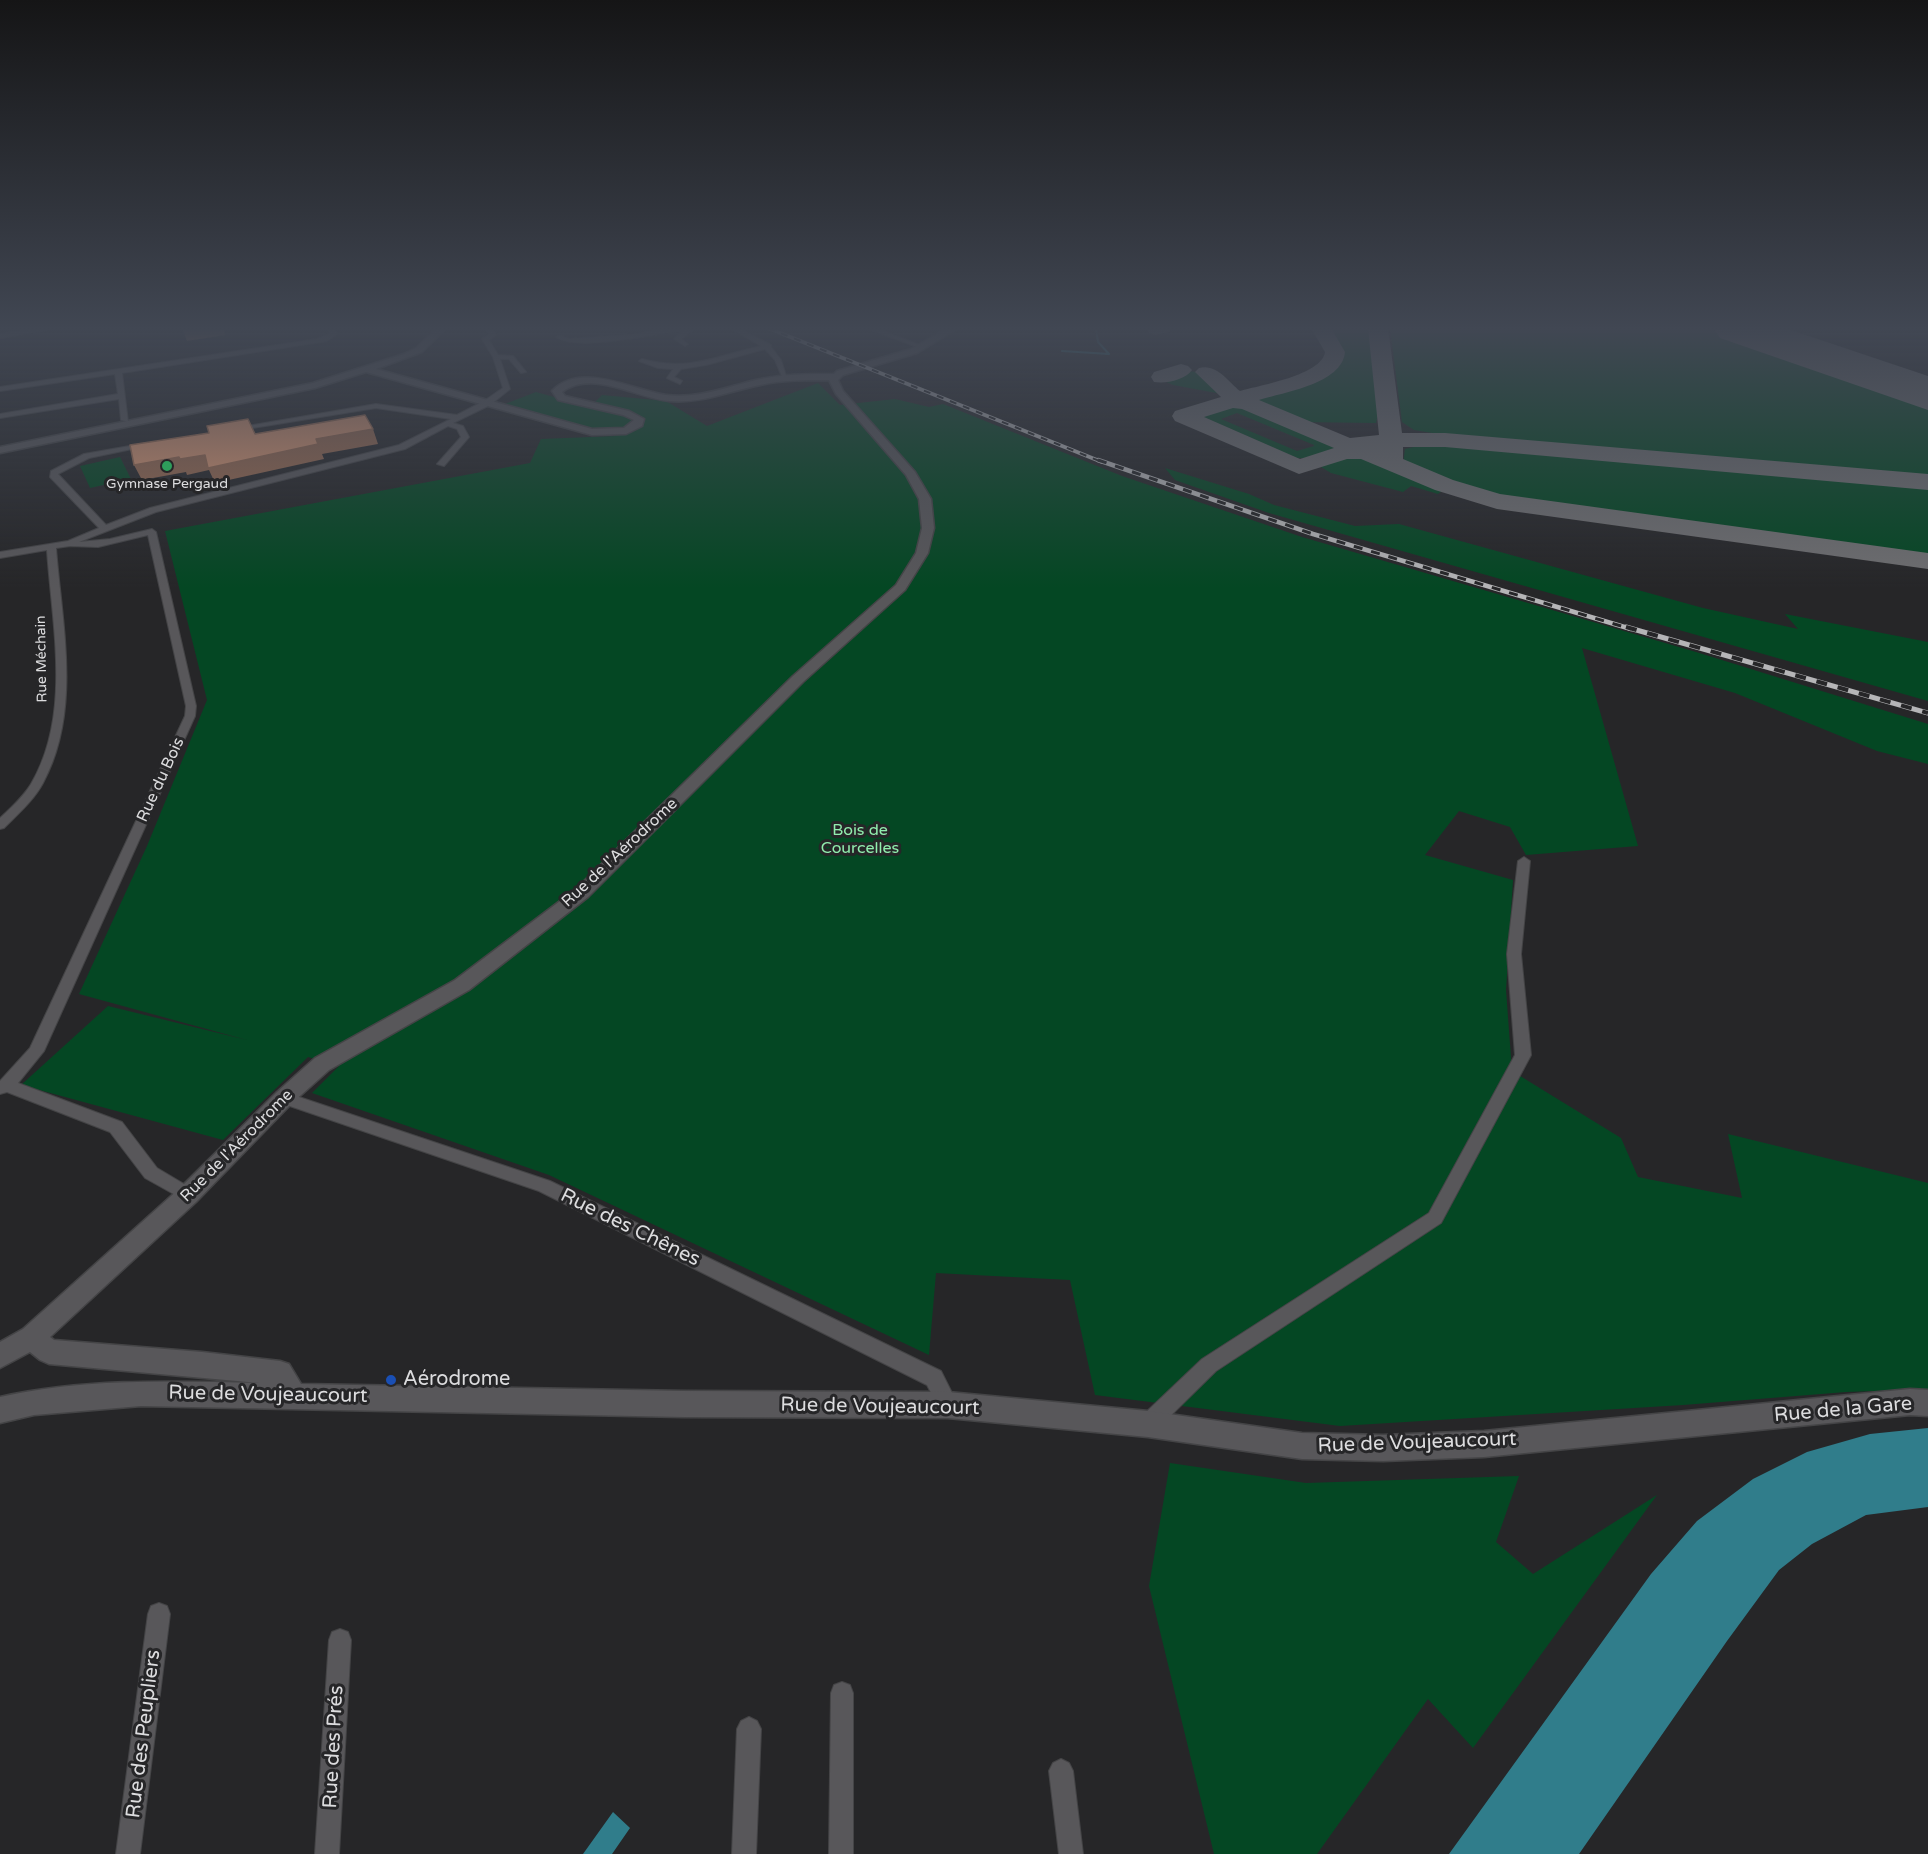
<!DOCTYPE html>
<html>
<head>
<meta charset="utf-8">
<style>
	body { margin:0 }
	canvas { display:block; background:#262628 }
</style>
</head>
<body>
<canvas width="1928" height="1854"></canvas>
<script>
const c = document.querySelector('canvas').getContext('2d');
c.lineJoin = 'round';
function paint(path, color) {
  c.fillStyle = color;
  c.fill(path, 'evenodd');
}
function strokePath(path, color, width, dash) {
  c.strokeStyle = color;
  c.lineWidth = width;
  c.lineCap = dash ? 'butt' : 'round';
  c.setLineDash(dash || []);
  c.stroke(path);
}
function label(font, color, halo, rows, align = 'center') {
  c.font = font + ' "Varela Round",sans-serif';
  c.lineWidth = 6;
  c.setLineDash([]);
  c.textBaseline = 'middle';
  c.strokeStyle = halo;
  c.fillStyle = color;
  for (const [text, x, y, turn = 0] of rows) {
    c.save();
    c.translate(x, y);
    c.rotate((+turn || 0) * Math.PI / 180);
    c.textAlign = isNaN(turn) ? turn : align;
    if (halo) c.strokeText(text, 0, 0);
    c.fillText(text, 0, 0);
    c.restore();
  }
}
paint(new Path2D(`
	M1326 328H1370L1380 405 1376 423 1299 422 1251 400 1254 397 1319 378 1341 364 1342 353Z
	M1390 328H1706L1928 406V476L1445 435 1414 430 1402 422Z
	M1768 328H1781L1928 377V382Z
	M1183 371 1200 372 1222 394 1173 385 1162 380Z
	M818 383 840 405 895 399 929 407 943 404 1122 476 1302 537 1696 652 1928 724V764L1877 751 1735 693 1582 648 1638 846 1526 855 1510 827 1459 811 1425 855 1513 880 1506 990 1512 1071 1621 1138 1638 1177 1742 1198 1728 1134 1928 1183V1389L1846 1392 1683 1405 1340 1426 1095 1395 1070 1280 936 1273 929 1355 549 1175 312 1093 339 1066 308 1057 223 1140 21 1085 108 1006 247 1040 79 994 147 846 207 700 165 531 530 463 541 439 616 436 505 404 536 392 590 407 602 395 666 401 707 426Z
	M1231 404 1244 405 1338 444 1341 448 1313 459 1297 458 1203 417 1205 412ZM1237 413 1314 445V446L1297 451 1221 419Z
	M1422 445H1447L1928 486V557L1509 500 1454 485 1403 464 1405 449Z
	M1349 454H1360L1370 457 1439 486 1442 491 1438 494 1411 486 1403 492 1331 473 1321 467 1324 463Z
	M120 457 131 479 90 488 80 466Z
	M1165 468 1249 494 1274 505 1355 526 1399 524 1703 608 1798 629 1785 614 1928 642V701L1269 513 1175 480Z
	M1170 1463 1306 1483 1519 1476 1496 1542 1533 1574 1657 1495 1473 1748 1428 1699 1317 1854H1214L1149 1586Z`), '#044723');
paint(new Path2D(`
	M1928 1428V1507L1866 1515 1812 1544 1779 1570 1727 1641 1579 1854H1449L1651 1574 1697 1521 1753 1479 1807 1452 1870 1434Z
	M613 1812 630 1828 612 1854H583Z`), '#307d8b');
strokePath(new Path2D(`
	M1062 351 1109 354 1098 342 1096 329`), '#307d8b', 2);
paint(new Path2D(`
	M1172 328 1169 332 1156 335 1149 333 1146 329Z
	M1311 328H1331L1345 352C1342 384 1284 392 1259 400L1350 438 1379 435 1368 328H1388L1402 433H1445L1928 474V490L1445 447H1403V459L1453 480 1500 494 1928 553V569L1497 509 1435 490 1361 459H1347L1299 474 1175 421 1172 416 1175 411 1221 397 1195 372 1199 368C1216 363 1228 381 1240 391 1261 385 1322 375 1325 352ZM1233 408 1242 409 1334 448 1300 459 1204 417Z
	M1181 364 1188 366 1192 370C1185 380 1166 384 1154 382L1151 377 1154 372Z`), '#6e6e70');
paint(new Path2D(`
	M1713 328H1785L1928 376V410L1720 338Z`), '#6e6e70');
const street = new Path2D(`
	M40 328H57L0 338V334Z
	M328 328H334L337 334 327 341 122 373 128 422 121 420 119 399 0 418V414L118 394 115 374 0 391V387L317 339 331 333Z
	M486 328H492L496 335 489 340 498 355 513 356 526 372 521 373 509 359H500L510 389 490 405 453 423 463 426 469 437 444 466 437 464 461 437 457 429 448 426 405 449 156 512 79 542 110 539 152 529 156 532 196 706 195 716 44 1051 18 1083 122 1122 157 1168 194 1190 196 1195 194 1200 188 1202 145 1178 110 1132 7 1092 0 1094V1081L30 1048 185 716 186 706 148 535 98 547 70 546 56 548C62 625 82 711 43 783 34 800 18 814 4 828L0 829V818C11 808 23 797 31 784 72 714 52 626 47 550L0 558V552L68 541 99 528 50 477 51 471 84 454 147 443 151 445 89 458 58 474 106 525 150 508 399 445 451 419 376 408 234 431 230 429 376 404 457 415 484 401 503 388 493 357 482 339 489 334Z
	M664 328H695L681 339 688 344 685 346 674 339 683 330C655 333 578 352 556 337L559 335 569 339 639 334Z
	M730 328H738L771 345V347L781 360 787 379H783L775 360 765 349 706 365 681 369 674 377 682 381 680 384 667 378 673 369 658 368 639 361 642 359C689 372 716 356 761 346Z
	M866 328H875L925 347 920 348Z
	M1524 857 1530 861 1521 954 1531 1055 1441 1223 1216 1371 1155 1431 1148 1434 1141 1431 1138 1424 1141 1417 1202 1359 1429 1213 1515 1055 1507 954 1518 861Z
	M284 1092 550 1181 941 1371 958 1405 955 1412 948 1415 941 1412 927 1385 539 1191 278 1102 276 1098 278 1094Z
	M159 1603 167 1606 170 1614 140 1854H116L148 1614 151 1606Z
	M340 1629 348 1632 351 1640 339 1854H315L329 1640 332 1632Z
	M842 1682 850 1685 853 1693V1854H829L831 1693 834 1685Z
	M749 1717 757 1721 761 1729 756 1854H732L737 1729 741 1721Z
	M1061 1759 1069 1763 1073 1771 1083 1854H1059L1049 1771 1053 1763Z`);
const secondary = new Path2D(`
	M437 328H446L422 352 376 369 592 429 624 428 634 420 623 415 558 400 552 391C581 361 632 390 666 395 698 399 726 387 756 380 782 374 807 374 834 374L837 371 911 349 948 328H958L917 353 843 375 838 380 843 391 915 472 931 499 934 528 928 553 905 590 803 682 588 897 469 990 329 1070 291 1104 196 1202 50 1337 54 1340 202 1352 280 1361 289 1364 301 1384 684 1391 948 1392 1148 1411 1302 1433 1383 1435 1484 1431 1910 1389 1928 1390V1416L1910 1415 1484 1457 1383 1461 1302 1459 1148 1437 948 1418 684 1417 141 1406 34 1415 0 1423V1397C85 1378 172 1381 259 1383L49 1364 40 1360 30 1352 0 1368V1342L23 1329 180 1188 277 1092 315 1058 455 980 576 889 793 676 896 585 916 553 922 528 919 499 906 475 836 394 829 380C805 380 783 380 760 385 729 391 701 404 669 401 636 398 592 369 562 392L565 396 629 411 644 419 642 426 626 434 592 435 366 372 315 388 0 453V447L313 383 404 354 416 348Z`);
strokePath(street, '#444446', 2);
strokePath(secondary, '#444446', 3);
paint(street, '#58575a');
paint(secondary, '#58575a');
const railFar2 = new Path2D(`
	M768 328 1102 462`);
const railFar1 = new Path2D(`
	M1098 460 1313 534 1631 629`);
const rail = new Path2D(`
	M1626 627 1928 713`);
strokePath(railFar2, '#b5b5b7', 4);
strokePath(railFar1, '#b5b5b7', 4.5);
strokePath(rail, '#b5b5b7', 5);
strokePath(railFar2, '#262628', 2, [7]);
strokePath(railFar1, '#262628', 3, [9]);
strokePath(rail, '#262628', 4, [11]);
paint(new Path2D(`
	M182 328H224L225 335 187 341Z
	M373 429 378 444 322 454 324 459 215 483 209 470 187 475 186 472 142 480 134 465 179 457 205 455 316 439Z`), '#996a50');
const building = new Path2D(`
	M365 415 373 429 316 439 318 444 208 468 205 455 180 459 179 457 134 465 130 445 209 433 207 426 248 419 255 434Z`);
paint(building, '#db9772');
strokePath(building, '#996a50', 1.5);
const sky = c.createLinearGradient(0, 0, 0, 588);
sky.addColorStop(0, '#151516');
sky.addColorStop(0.56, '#414753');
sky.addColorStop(1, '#41475300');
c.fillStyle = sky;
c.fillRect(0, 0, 1928, 588);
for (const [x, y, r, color] of [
	[167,466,6,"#2e9e5b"],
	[391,1380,6,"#1a4fb4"]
]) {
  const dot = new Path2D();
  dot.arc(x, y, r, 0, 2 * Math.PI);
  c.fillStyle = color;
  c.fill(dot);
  strokePath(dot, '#262628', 2);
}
label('14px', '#dcdcde', '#262628', [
	["Gymnase Pergaud",167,484]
]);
label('14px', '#dcdcde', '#262628', [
	["Rue Méchain",42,659,-91]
]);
label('16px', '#dcdcde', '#262628', [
	["Rue du Bois",161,780,-65],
	["Rue de l'Aérodrome",620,853,-43],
	["Rue de l'Aérodrome",237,1146,-45]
]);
label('16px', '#91eeae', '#262628', [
	["Bois de",860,831],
	["Courcelles",860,849]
]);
label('20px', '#dcdcde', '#262628', [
	["Rue des Chênes",630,1228,26],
	["Rue de Voujeaucourt",268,1395,1],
	["Rue de Voujeaucourt",880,1407,1],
	["Rue de la Gare",1843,1410,-5],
	["Rue de Voujeaucourt",1417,1443,-2],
	["Rue des Peupliers",144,1734,-83],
	["Rue des Prés",334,1747,-87]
]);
label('20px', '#dcdcde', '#262628', [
	["Aérodrome",403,1380]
], 'left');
</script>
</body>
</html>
